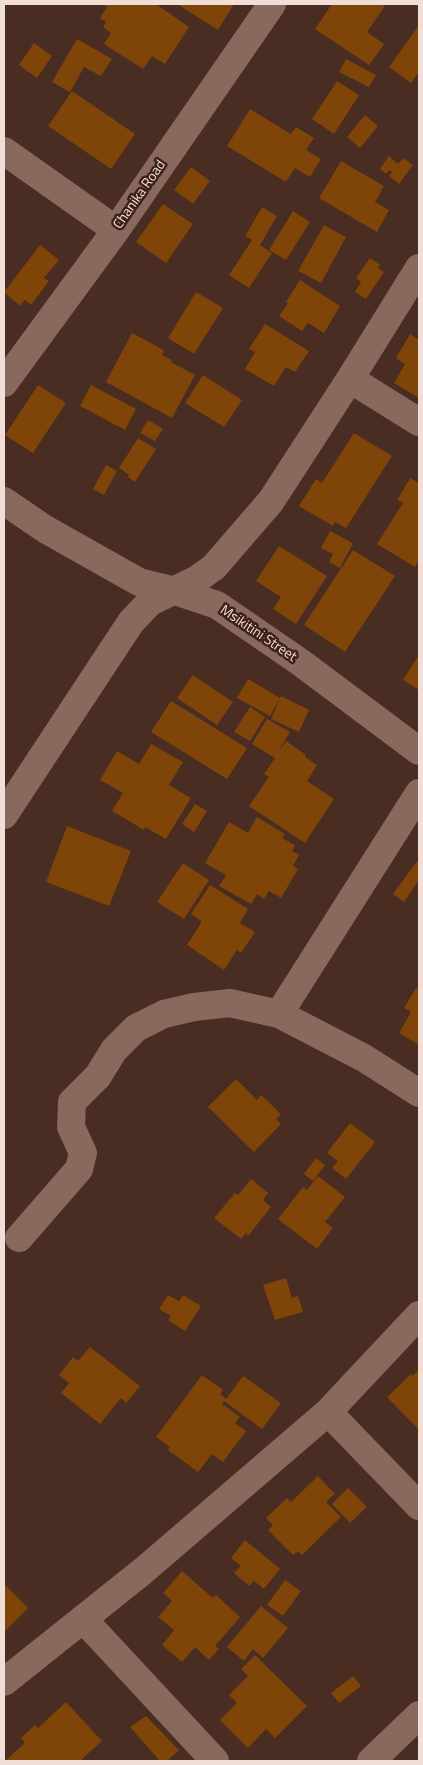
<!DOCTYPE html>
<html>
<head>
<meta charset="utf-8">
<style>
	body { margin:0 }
	#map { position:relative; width:423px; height:1765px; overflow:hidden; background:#492c22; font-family:"Titillium Web",sans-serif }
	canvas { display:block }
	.frame { position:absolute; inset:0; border:5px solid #f1ded7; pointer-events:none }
</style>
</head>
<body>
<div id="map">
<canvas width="423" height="1765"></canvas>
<div class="frame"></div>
</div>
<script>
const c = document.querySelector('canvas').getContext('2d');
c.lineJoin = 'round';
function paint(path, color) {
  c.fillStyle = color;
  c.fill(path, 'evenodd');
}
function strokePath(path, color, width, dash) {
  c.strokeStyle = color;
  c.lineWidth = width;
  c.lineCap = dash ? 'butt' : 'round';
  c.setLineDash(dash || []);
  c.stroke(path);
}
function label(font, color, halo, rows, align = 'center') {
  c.font = font + ' "Titillium Web",sans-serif';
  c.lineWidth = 5;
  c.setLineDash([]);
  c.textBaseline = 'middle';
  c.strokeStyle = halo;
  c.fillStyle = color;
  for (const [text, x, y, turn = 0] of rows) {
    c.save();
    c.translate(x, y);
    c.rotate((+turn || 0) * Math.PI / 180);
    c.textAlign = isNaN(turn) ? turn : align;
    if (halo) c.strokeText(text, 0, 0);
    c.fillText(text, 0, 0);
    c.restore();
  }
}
paint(new Path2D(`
	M104 4H156L189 27 165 64 152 56 143 69 104 44 111 33 103 27 106 22 100 18 107 7Z
	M177 4H234L218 30Z
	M332 4H381L385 6 367 32 384 44 369 65 315 29Z
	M419 25V72L411 83 389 67Z
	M77 39 112 59 101 76 84 67 70 92 52 82Z
	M34 43 52 56 37 78 19 65Z
	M346 59 376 75 369 87 339 72Z
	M337 81 359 95 334 134 312 119Z
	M72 91 135 134 111 169 48 126Z
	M250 109 291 134 296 127 314 138 306 150 321 159 310 177 295 168 286 182 227 146Z
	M365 115 378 126 360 148 347 137Z
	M389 156 398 164 403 158 413 165 399 184 389 176 392 172 389 170 386 174 380 169Z
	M341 161 384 186 375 202 389 210 377 232 319 198Z
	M191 167 210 181 193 204 174 190Z
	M163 204 193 224 166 263 136 242Z
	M262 207 277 216 260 245 272 253 249 288 229 275 252 240 245 236Z
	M293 211 310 222 286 260 269 250Z
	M324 225 346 237 321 283 298 271Z
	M40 245 59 260 44 278 49 281 31 305 25 300 20 306 4 292Z
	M370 258 380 265 378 268 384 272 366 299 355 292 361 282 356 278Z
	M300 280 340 306 324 333 308 323 302 331 279 316 288 303 286 302Z
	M196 292 223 308 194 354 168 338Z
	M265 324 309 351 295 372 286 367 274 386 245 369 255 352 249 349Z
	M132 333 164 350 162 355 172 360 171 362 195 375 172 418 106 382Z
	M410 334 419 340V398L394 383 405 364 396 358Z
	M203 375 242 400 224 427 185 403Z
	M38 385 66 403 33 453 5 435Z
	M91 385 136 409 125 430 80 406Z
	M148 420 163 429 155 441 140 433Z
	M354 433 392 456 346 528 335 522 333 526 299 506 316 479 322 483Z
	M138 438 156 449 135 482 128 477 129 475 119 468Z
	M106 465 117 471 104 495 93 489Z
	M410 478 419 483V560L415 567 377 544 403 503 397 500Z
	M330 531 353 543 340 568 329 562 333 554 321 548Z
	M279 546 327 576 296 624 273 609 281 597 256 581Z
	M353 550 395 576 345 652 304 625Z
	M419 655V690L403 680Z
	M193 675 233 702 217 725 177 698Z
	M248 679 280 698 270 716 237 698Z
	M281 696 309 710 299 732 271 719Z
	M171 701 247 748 227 779 151 732Z
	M250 707 265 717 250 741 234 732Z
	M267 719 290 732 277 754 286 741 306 755 305 757 317 765 307 781 334 799 305 843 249 806 269 777 264 774 275 758 252 744Z
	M151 744 183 762 169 785 191 798 166 839 145 827 144 830 112 811 123 793 100 780 117 751 139 764Z
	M195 804 207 811 194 832 182 824Z
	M257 817 285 834 282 838 295 845 292 851 299 855 293 866 298 869 281 898 269 891 264 899 257 894 251 904 219 886 226 875 205 863 229 822 248 833Z
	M67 826 131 851 109 906 46 882Z
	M417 861 419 863V880L404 902 393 894Z
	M183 863 209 880 184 919 157 902Z
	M210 885 248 909 240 923 255 932 241 953 237 950 224 970 187 945 201 923V921L191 914Z
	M416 988 419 989V1045L399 1033 411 1012 404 1008Z
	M236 1079 257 1100 261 1095 281 1114 276 1119 281 1124 254 1152 208 1107Z
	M350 1123 375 1142 346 1179 332 1168 338 1161 327 1153Z
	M316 1158 325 1165 313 1181 304 1174Z
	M318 1176 345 1197 325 1222 333 1228 317 1249 278 1219 303 1187 307 1190Z
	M251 1179 268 1193 263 1200 271 1207 248 1236 246 1233 241 1239 214 1218 235 1193 238 1195Z
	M286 1278 292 1298 298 1296 303 1312 275 1320 263 1285Z
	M168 1295 179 1301 183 1295 201 1306 185 1331 168 1320 171 1316 159 1309Z
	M90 1347 140 1386 126 1403 121 1398 100 1424 61 1393 69 1383 59 1375 73 1357 78 1361Z
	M419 1370V1430L387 1397 411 1374 412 1376Z
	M202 1375 223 1390 220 1394 226 1399 243 1376 281 1403 262 1429 224 1401 222 1404 240 1417 235 1423 246 1431 223 1462 212 1454 198 1472 168 1450 170 1447 156 1437Z
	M318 1476 335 1494 326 1502 341 1517 302 1555 298 1551 293 1555 268 1530 273 1525 266 1518 287 1498 291 1502Z
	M348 1488 367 1507 350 1523 332 1504Z
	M245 1540 280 1569 264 1589 254 1581 249 1586 234 1573 241 1566 231 1558Z
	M182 1571 213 1598 216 1595 240 1617 215 1646 219 1649 209 1660 195 1647 182 1662 162 1645 174 1630 158 1617 172 1601 163 1593Z
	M285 1580 301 1591 283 1616 267 1605Z
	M4 1584 28 1608 4 1632Z
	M261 1606 288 1628 263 1658 253 1649 244 1661 227 1647Z
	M255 1655 307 1706 275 1738 266 1729 248 1748 220 1720 237 1703 229 1695 248 1676 241 1669Z
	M353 1676 361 1686 339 1703 331 1693Z
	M66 1702 102 1741 80 1761H71L70 1759 68 1761H5L25 1743 21 1738 35 1725 38 1728Z
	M146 1716 179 1750 167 1761H160L130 1727Z`), '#7e4408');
strokePath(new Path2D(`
	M4 151 116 230
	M350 379 419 422
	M4 383 116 230 272 4
	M4 501 45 529 139 582 172 590 217 605 300 662 419 751
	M4 815 131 622 150 602 196 580 214 567 271 501 350 379 419 268
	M279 1014 419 793
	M19 1238 79 1169 83 1153 71 1127 72 1102 98 1076 114 1050 136 1028 164 1014 194 1007 230 1003 279 1014 364 1058 419 1093
	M328 1412 419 1506
	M83 1619 215 1761
	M4 1682 143 1571 328 1412 419 1315
	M371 1761 419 1715`), '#89685d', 28);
label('14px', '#f1ded7', '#3e2219', [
	["Chanika Road",140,195,-55],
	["Msikitini Street",258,634,34]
]);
</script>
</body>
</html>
